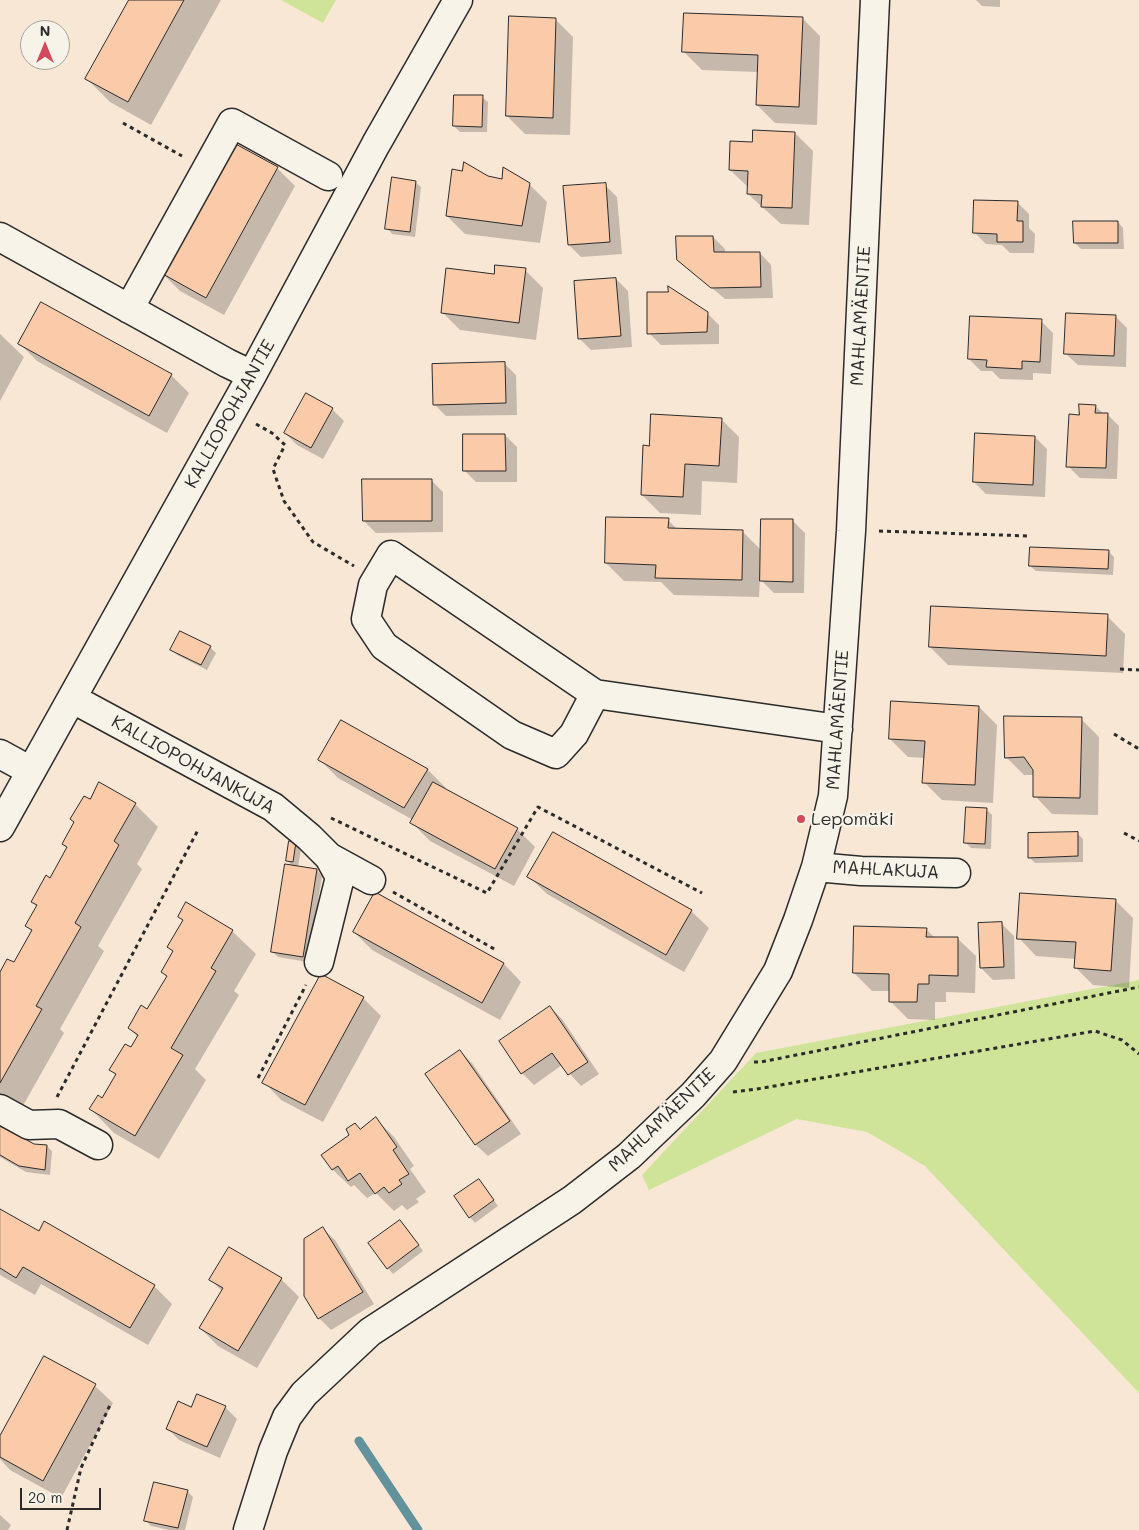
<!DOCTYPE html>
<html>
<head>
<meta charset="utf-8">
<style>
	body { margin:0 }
	#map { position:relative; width:1139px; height:1530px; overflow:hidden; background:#f8e7d5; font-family:Mali,sans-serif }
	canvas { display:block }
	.north { position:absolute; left:20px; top:20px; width:50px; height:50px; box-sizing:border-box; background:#f7f3e8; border:1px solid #a5a39c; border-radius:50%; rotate:0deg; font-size:14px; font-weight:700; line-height:20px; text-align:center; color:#2b2b2b }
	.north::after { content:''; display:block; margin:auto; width:18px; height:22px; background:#d1495b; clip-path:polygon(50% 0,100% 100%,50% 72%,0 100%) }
	.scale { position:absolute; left:20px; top:1488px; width:81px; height:22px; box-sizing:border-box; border:2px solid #2b2b2b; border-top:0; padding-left:6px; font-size:15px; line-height:18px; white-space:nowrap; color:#2b2b2b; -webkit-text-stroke:4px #f7f3e8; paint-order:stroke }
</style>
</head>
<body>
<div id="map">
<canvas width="1139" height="1530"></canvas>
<div class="north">N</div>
<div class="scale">20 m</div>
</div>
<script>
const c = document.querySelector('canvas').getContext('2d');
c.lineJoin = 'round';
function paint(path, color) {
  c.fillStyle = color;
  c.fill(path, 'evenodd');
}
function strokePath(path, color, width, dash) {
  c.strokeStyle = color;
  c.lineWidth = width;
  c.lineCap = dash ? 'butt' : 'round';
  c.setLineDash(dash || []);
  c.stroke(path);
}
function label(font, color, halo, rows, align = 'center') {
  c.font = font + ' Mali,sans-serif';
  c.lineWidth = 4.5;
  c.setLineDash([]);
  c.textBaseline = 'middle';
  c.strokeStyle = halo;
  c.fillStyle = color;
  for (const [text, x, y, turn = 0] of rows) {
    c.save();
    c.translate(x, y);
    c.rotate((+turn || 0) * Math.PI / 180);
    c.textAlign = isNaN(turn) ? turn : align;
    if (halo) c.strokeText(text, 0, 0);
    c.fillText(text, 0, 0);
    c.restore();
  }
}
paint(new Path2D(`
	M281 0H336L323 23Z
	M1139 980V1393L925 1166 867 1132 797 1119 649 1190 642 1175 756 1053Z`), '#cfe499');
paint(new Path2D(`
	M131 0H221L151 125 110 102 87 79Z
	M976 0H1000V7L982 6Z
	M802 18 820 36 817 125 775 123 757 105 758 72 702 70 684 52Z
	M555 19 573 37 570 135 525 134 507 116Z
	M482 97 488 102 487 132H460L454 126Z
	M795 133 813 151 809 225 781 224 748 194 749 188 730 170 754 144Z
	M277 168 295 186 224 315 180 291 162 273Z
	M487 178 529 184 547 202 540 243 465 234 447 216Z
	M415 182 421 187 415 237 392 234 387 228Z
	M605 185 617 197 622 254 581 257 569 245Z
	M1017 202 1029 214V228L1035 234 1034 253H1010L1002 245 986 244 974 232Z
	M1118 222 1123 228 1124 249H1081L1075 243Z
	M713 237 725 249V253H760L771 265 773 298 725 299 678 259Z
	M525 270 543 288 536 340 460 330 442 312 495 275Z
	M616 279 628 291 632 347 591 350 579 338Z
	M707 313 719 325V344L661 345 649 333Z
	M1115 316 1127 328 1126 367 1078 365 1066 354Z
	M1041 321 1053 333 1051 374 1033 373V380L1000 379 992 371H981L969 359Z
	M0 334 24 357 0 401Z
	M19 343 171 375 189 393 167 433 37 361Z
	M504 363 516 375 517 415 446 416 434 404Z
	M1095 406 1104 414H1107L1119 426 1117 479 1080 478 1068 466 1080 416Z
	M332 409 344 421 323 459 297 445 285 433Z
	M721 419 739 437 737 483 702 481 701 515 660 513 642 495 650 447Z
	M505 435 517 447V482H476L464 470Z
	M1035 437 1047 449 1045 497 986 494 974 482Z
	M431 480 443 492V532L376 533 364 521Z
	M668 520 678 530 743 532 762 551 793 521 805 533 804 593H774L760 579 759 597 674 595 661 582 624 581 606 563Z
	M1108 551 1114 557 1113 575 1036 571 1030 566Z
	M1107 616 1125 634 1123 673 948 665 930 647Z
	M210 647 216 653 207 670 177 655 172 649Z
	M979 707 997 725 993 803 942 800 924 782 925 758 908 757 890 739Z
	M1081 719 1099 737 1098 815 1052 814 1035 796V775H1024L1006 757Z
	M342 722 428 770 446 788 444 789 517 829 535 847 514 886 430 841 412 823 413 820 338 778 320 760Z
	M90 801 135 804 158 827 137 864 142 869 98 946 104 951 60 1029 64 1033 20 1111 0 1100V974L14 964 32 932 27 926 37 907 32 902 51 879 68 848 63 844Z
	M986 809 992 815 991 849 971 848 965 842Z
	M1077 833 1083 839V862L1035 863 1029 857Z
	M295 843 301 849 298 867 317 870 322 876 308 962 278 957 272 951 293 867 287 860Z
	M529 877 691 911 709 928 684 972 547 894Z
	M375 894 504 964 521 982 500 1020 372 950 354 932Z
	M1115 900 1133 918 1129 988 1093 985 1075 967 1076 959 1036 956 1019 938Z
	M179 917 232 931 256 954 234 991 239 995 195 1069 206 1080 159 1159 114 1133 91 1109 102 1100 117 1076 111 1070 131 1049 138 1037 129 1028 148 1011 167 977 162 972 174 952 169 947 184 921Z
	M1002 924 1014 936 1015 979 993 980 981 968Z
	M926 929 935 938 958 939 976 956 975 993 946 992V1002H935V1020L908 1019 890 1001V991H872L854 973Z
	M363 998 381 1016 323 1122 281 1100 264 1082Z
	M550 1007 562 1019 599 1074 581 1086 562 1065 534 1085 522 1073Z
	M460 1051 472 1063 521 1134 488 1156 476 1145 427 1075Z
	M376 1119 394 1137 414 1166 410 1169 426 1192 416 1199 419 1202 407 1210 402 1205 394 1211 376 1193 367 1198 354 1185 351 1187 333 1170 323 1155 351 1135 355 1124 361 1130Z
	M0 1127 34 1145 47 1146 52 1151 50 1175 26 1172 0 1157Z
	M479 1180 498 1206 475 1223 470 1217Z
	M0 1210 39 1233 154 1286 172 1304 148 1345 41 1284 35 1295 0 1275Z
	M406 1227 423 1251 393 1274 388 1268Z
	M323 1229 335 1240 374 1304 331 1330 319 1318Z
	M281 1279 299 1297 257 1368 218 1346 200 1328 222 1291 211 1280Z
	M44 1358 95 1386 113 1403 61 1498 10 1470 0 1459V1438Z
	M225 1407 237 1419 220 1458 179 1440 167 1428 192 1408Z
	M187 1491 193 1497 185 1530H169L151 1526 145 1520Z
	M0 1515 11 1525 8 1530H0Z`), '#0003');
strokePath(new Path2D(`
	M359 1441 418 1530`), '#62929b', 9);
const building = new Path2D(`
	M129 0H184L128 102 85 79Z
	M684 13 803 17 799 107 756 105 758 55 682 52Z
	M509 16 556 18 553 118 506 116Z
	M454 95H483L482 127 453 126Z
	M753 130 795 132 792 208 761 207 762 195 747 194 748 171 729 170 730 141 752 142Z
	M232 142 278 167 206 298 161 273Z
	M464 162 488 176 502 179 503 167 530 183 522 226 446 216 452 169 462 171Z
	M392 177 416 181 410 232 385 229Z
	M606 183 610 242 568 245 563 186Z
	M974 200 1018 201 1017 221H1023V242H997V234L973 233Z
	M1073 221H1118V243H1074Z
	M676 236H713L714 252H760L761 287 711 288 677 260Z
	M495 265 526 268 519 323 441 313 446 268 494 274Z
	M616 278 621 336 578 339 574 281Z
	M668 286 708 312 707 332 647 334V292H668Z
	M41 302 172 374 149 416 18 344Z
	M1066 313 1116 315 1114 356 1064 354Z
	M970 316 1042 319 1040 362 1022 361V369L986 367 987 360 968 359Z
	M505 362 506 403 433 405 432 364Z
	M306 393 333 408 311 448 284 433Z
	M1079 404 1096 405 1095 413H1108L1106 468 1066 467 1069 414 1079 415Z
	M651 414 722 418 719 466 685 464 683 497 641 495 643 445 649 446Z
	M975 433 1035 436 1033 485 973 482Z
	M463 434H505L506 471H463Z
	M362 479H432V521H363Z
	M606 517 669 518 668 528 743 530 742 580 655 578 656 565 605 563Z
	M761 519H793V582L760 581Z
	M1030 547 1109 550 1108 569 1029 566Z
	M931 606 1108 614 1106 656 929 647Z
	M180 631 211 646 201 665 170 650Z
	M891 701 979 706 975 785 922 783 925 741 889 739Z
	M1004 716 1082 717 1080 798 1033 797V770L1024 757 1005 758Z
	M341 720 428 769 404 808 318 760Z
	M99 782 136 803 114 841 119 845 75 923 81 927 36 1006 42 1009 0 1083V972L7 959 14 962 32 930 25 926 37 905 31 902 46 875 50 878 67 847 62 844 74 822 70 819 84 796 90 799Z
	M433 782 518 828 495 869 410 823Z
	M966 807 987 808 985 844 964 843Z
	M553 832 692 910 666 955 527 877Z
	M1078 832V856L1028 858V833Z
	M289 841 296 842 293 862 286 861Z
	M285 864 317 869 303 957 271 952Z
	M375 892 504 963 482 1003 353 932Z
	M1020 893 1116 899 1111 971 1074 968 1076 942 1017 939Z
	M186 902 233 930 211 968 216 971 171 1048 183 1055 135 1136 89 1109 98 1095 102 1098 116 1074 109 1070 125 1044 131 1047 138 1035 128 1028 141 1005 147 1009 167 976 161 972 173 951 167 947 183 920 178 917Z
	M1002 922 1004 967 980 968 978 923Z
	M854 926 927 928 926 937H958V976L929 975V984H918L917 1002H889V974L853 973Z
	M321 974 364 997 305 1105 262 1083Z
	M550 1006 588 1062 568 1075 552 1053 521 1074 499 1041Z
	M460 1050 510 1121 475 1145 425 1074Z
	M376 1117 397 1147 393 1150 409 1174 399 1180 402 1184 389 1193 384 1187 375 1194 360 1173 348 1181 338 1166 332 1170 321 1155 349 1135 346 1129 355 1123 360 1129Z
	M0 1125 34 1144 47 1145 45 1170 19 1166 0 1155Z
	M479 1179 494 1200 469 1218 454 1196Z
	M0 1209 39 1231 44 1221 155 1285 130 1328 23 1267 16 1278 0 1268Z
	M400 1220 419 1245 387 1269 368 1243Z
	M323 1227 363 1292 318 1319 304 1296V1239Z
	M229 1247 282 1278 238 1351 199 1328 223 1288 209 1280Z
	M44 1356 96 1384 43 1481 0 1457V1436Z
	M197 1394 226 1406 207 1447 166 1429 178 1401 191 1407Z
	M154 1482 188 1490 178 1528 144 1521Z`);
paint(building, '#facaa9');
strokePath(building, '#2b2b2b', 1);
const minor = new Path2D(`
	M0 237 227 363 252 375
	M129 309 232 123 328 176
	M595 694 391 555 373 585 366 619 384 646 512 735 556 754 574 734 595 694 838 729
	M73 699 273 807 309 837 329 857 340 877 319 962
	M0 754 31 771
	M0 827 252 375 376 144 458 0
	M329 857 371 880
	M816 867 861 871 956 873
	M0 1109 29 1125 59 1124 98 1145
	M248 1530 273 1451 287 1417 304 1394 370 1332 572 1200 629 1156 693 1095 723 1061 778 971 798 920 816 867 833 796 851 531 875 0`);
strokePath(minor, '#2b2b2b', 31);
strokePath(new Path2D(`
	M123 123 182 156
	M256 424 272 433 285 445 273 469 284 501 313 542 354 566
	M879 531 1030 536
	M1120 669 1139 670
	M1114 734 1139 749
	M331 818 487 893 538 807 702 893
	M1124 833 1139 841
	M393 892 496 950
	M754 1062H761L1139 987
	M258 1078 306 985
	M733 1092 757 1089 1095 1031 1122 1040 1139 1054
	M57 1097 198 830
	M67 1530 81 1468 110 1405`), '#2b2b2b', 3, [4, 4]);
strokePath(minor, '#f7f3e8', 28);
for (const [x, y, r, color] of [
	[801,819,5,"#d1495b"]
]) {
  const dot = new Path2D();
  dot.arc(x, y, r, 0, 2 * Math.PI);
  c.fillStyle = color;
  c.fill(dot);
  strokePath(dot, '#f7f3e8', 2);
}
label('18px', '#2b2b2b', '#f7f3e8', [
	["MAHLAMÄENTIE",861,316,-87],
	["KALLIOPOHJANTIE",230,414,-61],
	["MAHLAMÄENTIE",838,720,-86],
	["KALLIOPOHJANKUJA",193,765,29],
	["MAHLAKUJA",886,870,3],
	["MAHLAMÄENTIE",662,1120,-44]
]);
label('18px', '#2b2b2b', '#f7f3e8', [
	["Lepomäki",811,819]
], 'left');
</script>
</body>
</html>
